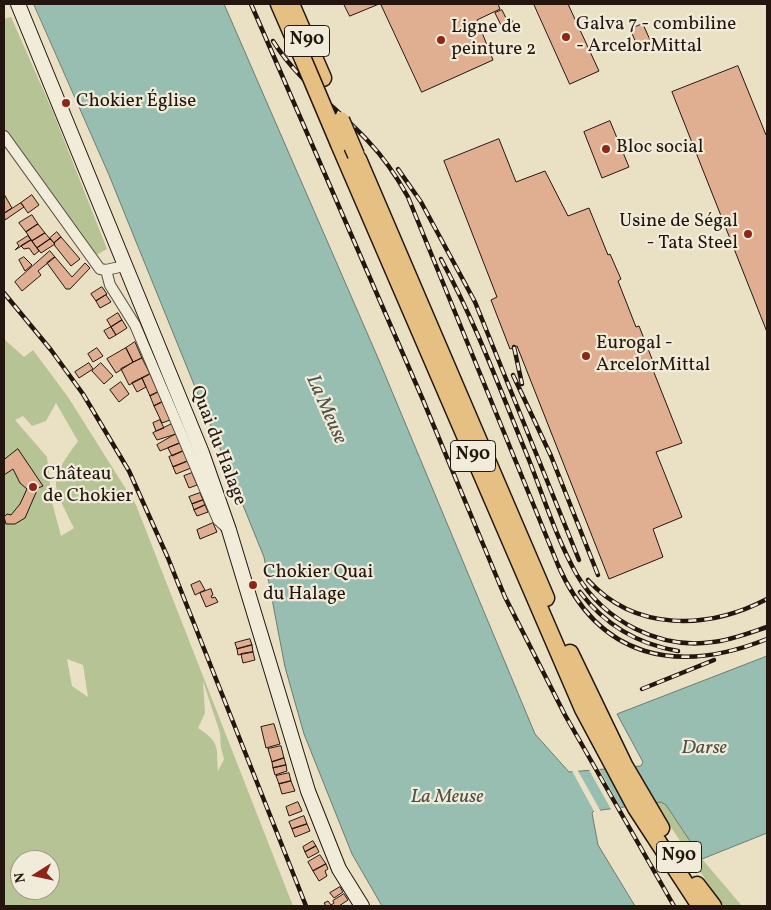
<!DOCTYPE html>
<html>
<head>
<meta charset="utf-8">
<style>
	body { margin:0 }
	#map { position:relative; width:771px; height:910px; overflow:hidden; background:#eae1c4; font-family:Vollkorn,serif }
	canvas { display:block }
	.frame { position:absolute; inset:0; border:5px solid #24160f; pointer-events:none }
	.north { position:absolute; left:10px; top:850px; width:50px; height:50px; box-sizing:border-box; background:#f1ecd9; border:1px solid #9f9688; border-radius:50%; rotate:260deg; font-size:14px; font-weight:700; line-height:20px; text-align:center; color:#24160f }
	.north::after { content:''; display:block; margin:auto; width:18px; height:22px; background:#8f2418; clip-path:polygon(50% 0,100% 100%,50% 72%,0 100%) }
</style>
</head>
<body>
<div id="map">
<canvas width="771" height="910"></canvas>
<div class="frame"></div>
<div class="north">N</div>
</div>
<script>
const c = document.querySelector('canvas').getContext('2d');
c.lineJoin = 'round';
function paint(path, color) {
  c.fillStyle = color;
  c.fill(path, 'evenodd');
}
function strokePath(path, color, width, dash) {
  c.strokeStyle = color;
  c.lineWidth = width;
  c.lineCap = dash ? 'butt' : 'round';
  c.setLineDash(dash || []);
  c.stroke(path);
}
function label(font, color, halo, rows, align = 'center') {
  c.font = font + ' Vollkorn,serif';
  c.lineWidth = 4.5;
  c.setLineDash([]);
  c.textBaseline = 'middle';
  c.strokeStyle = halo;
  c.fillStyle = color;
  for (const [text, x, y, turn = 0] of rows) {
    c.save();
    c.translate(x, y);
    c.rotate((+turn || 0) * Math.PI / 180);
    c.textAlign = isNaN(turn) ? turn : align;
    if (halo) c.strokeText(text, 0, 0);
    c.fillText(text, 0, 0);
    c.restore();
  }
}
paint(new Path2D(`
	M11 17 53 112 107 249 96 255 45 189 4 130V19Z
	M4 339 24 357 33 350 68 397 136 505 293 906H4ZM56 403 78 441C47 484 52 482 74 528L61 536 52 502 47 457 15 420 23 416 32 426 46 421ZM67 659 83 665 88 697 72 686ZM203 681 220 733 221 748 224 759 218 771C216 747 221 743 198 728L205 713ZM20 860H50V890H20Z
	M661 802 666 805 702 859 742 906H723L655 803Z`), '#b6c395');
const water = new Path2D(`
	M34 4H224L378 358 535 734 569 772 641 766 643 762 617 714 767 656V833L702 859 666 805 661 802 594 811 592 813 598 845 635 906H382L352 854 304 734 285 667 264 557 109 175Z`);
paint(water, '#98beb2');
strokePath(water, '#6a7b71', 1);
paint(new Path2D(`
	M598 767 622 810 612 811 588 768Z
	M571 769H577L601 812 595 813Z`), '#eae1c4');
const building = new Path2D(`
	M344 4H379L350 16Z
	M381 4H498L500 9 477 20 493 60 422 92Z
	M534 4H568L599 71 570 84Z
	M502 10 508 22 512 20 516 28 505 33 495 13Z
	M643 24 650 40 637 45 630 29Z
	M738 66 766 135 767 134V332L672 92Z
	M610 121 629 167 602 178 584 132Z
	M499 139 516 182 545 171 568 216 589 208 608 255 610 254 621 279 618 281 636 327 639 326 654 364 651 365 682 443 656 452 682 517 653 529 663 557 609 579 517 346 510 349 491 300 497 297 444 161Z
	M4 194 12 208 4 213Z
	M32 195 39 205 28 213 21 203Z
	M21 203 24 207 5 220 4 214Z
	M32 215 38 224 26 232 19 223Z
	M38 224 45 233 32 241 26 232Z
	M57 232 61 237 54 243 50 238Z
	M45 233 50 239 37 248 32 241Z
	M28 236 31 240 15 250 19 246 17 243Z
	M61 237 80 259 71 266 55 246 54 243Z
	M50 239 55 244 41 253 37 248Z
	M31 240 39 251 34 255 29 248 24 249 21 246Z
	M50 251 55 257 38 271 41 275 22 291 15 282Z
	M24 257 32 265 25 271 19 260Z
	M55 257 72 277 85 263 90 268 70 289H66L47 263Z
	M102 287 107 294 96 301 91 294Z
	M106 295 111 302 100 308 96 301Z
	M118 313 122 320 111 327 107 320Z
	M122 320 127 328 116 335 111 327Z
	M111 327 116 335 109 339 104 331Z
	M135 342 142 358 133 362 126 348Z
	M97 348 103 356 93 362 88 354Z
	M126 348 133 362 116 373 107 359Z
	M142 358 150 374 129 385 121 369Z
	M89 363 93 369 79 378 75 372Z
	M101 363 113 376 104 384 92 371Z
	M150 374 158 392 150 396 142 378Z
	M142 378 146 387 137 392 132 383Z
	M121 382 129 394 119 402 110 390Z
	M158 392 162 402 154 406 150 396Z
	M162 402 170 420 162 423 154 406Z
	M160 420 164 428 156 431 153 423Z
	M172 424 176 434 157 440 153 433Z
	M176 434 180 443 160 451 157 445Z
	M180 443 183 451 172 456 168 448Z
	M18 449 43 486 38 488 25 518 15 524H6L4 517 7 514 11 515 20 504 27 489 20 483 13 469 4 475V460Z
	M183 451 188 461 173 467 169 457Z
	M188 461 191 468 176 474 173 467Z
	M192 473 197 485 189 488 184 476Z
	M200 493 203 500 192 504 189 497Z
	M203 500 205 505 194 510 192 504Z
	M205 505 208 512 197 516 194 510Z
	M213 523 217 532 200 539 197 530Z
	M200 581 205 590 195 595 191 585Z
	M211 589 213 595 211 596 212 598 215 597 218 602 206 607 200 593Z
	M250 639 252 645 237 649 235 643Z
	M252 645 253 652 238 655 237 649Z
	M253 652 255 660 243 663 241 654Z
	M274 724 280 744 266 748 261 727Z
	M281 746 284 758 272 762 268 749Z
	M284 758 286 765 273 768 272 762Z
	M286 765 287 771 275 775 273 768Z
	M289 773 291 781 279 784 276 776Z
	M291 781 295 791 282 794 279 784Z
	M298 802 302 811 289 816 286 807Z
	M304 816 307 824 292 829 289 822Z
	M307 824 310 831 295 837 292 829Z
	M313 841 316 846 305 852 303 847Z
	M316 846 319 852 308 858 305 852Z
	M320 855 326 864 313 871 308 862Z
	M326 864 328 869 325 871 327 876 319 881 313 871Z
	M340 887 343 892 334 898 330 893Z
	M344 894 348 900 339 906H326L324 903 328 901 331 905 334 903 333 901Z`);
paint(building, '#e0ae90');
strokePath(building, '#24160f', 1);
const minor = new Path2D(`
	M4 136 100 269 106 270 124 266
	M106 270 110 285 135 325 218 520 227 528`);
const secondary = new Path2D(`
	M18 4 202 453 229 530 308 791 339 869 362 906`);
const trunk = new Path2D(`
	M279 4 303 59
	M291 4 323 78
	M339 144 583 709 636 808 700 906
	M358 159 546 598
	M570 653 624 765 661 828
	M697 885 713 906`);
strokePath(minor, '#56493c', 12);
strokePath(secondary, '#24160f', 16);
strokePath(trunk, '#24160f', 19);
strokePath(minor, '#f1ecd9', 10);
strokePath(secondary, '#f1ecd9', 14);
strokePath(trunk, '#e5c082', 16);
const rail = new Path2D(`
	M251 4 423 400 505 597 565 715 674 906
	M273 41C298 81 336 107 368 141 384 158 397 177 408 197L558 565C599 659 677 675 767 639
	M398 169 421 202 475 302 579 560
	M441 259C476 323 501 392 529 460 544 498 557 540 577 575 604 621 660 650 713 642 731 640 749 633 767 627
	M4 293 51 350 83 394 129 471 168 558 306 906
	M514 347 522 384
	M513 375 551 456 598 575
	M588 580C635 632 708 630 767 599
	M580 592C605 625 637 644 678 651
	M642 689 714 660`);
strokePath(rail, '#24160f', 4.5);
strokePath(rail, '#f1ecd9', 2.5, [8]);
const trunkBridge = new Path2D(`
	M303 59 339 144
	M341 120 356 155`);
strokePath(trunkBridge, '#24160f', 19, []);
strokePath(trunkBridge, '#e5c082', 16);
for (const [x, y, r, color] of [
	[566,37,5,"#8f2418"],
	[441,40,5,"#8f2418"],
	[66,103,5,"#8f2418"],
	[606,149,5,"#8f2418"],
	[748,234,5,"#8f2418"],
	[586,356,5,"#8f2418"],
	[33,487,5,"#8f2418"],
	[253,585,5,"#8f2418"]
]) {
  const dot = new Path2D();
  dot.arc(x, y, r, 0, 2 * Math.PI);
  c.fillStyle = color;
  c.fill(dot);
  strokePath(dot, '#f1ecd9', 2);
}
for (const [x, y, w] of [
	[307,41,45],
	[473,456,45],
	[679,857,45]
]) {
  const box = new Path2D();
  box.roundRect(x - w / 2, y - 15.5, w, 31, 4);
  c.fillStyle = '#f1ecd9';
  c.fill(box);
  strokePath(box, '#24160f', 1);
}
label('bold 18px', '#24160f', null, [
	["N90",307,41],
	["N90",473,456],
	["N90",679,857]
]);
label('19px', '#24160f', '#f1ecd9', [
	["Galva 7 - combiline",576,26],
	["- ArcelorMittal",576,48],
	["Ligne de",451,29],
	["peinture 2",451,51],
	["Chokier Église",76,103],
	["Bloc social",616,149],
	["Usine de Ségal",738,223,"right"],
	["- Tata Steel",738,245,"right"],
	["Eurogal -",596,345],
	["ArcelorMittal",596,367],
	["Château",43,476],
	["de Chokier",43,498],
	["Chokier Quai",263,574],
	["du Halage",263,596]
], 'left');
label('19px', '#24160f', '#f1ecd9', [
	["Quai du Halage",217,446,69]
]);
label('italic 20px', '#4d5148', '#f1ecd9', [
	["La Meuse",325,410,66],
	["Darse",704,749],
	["La Meuse",447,798]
]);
</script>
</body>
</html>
